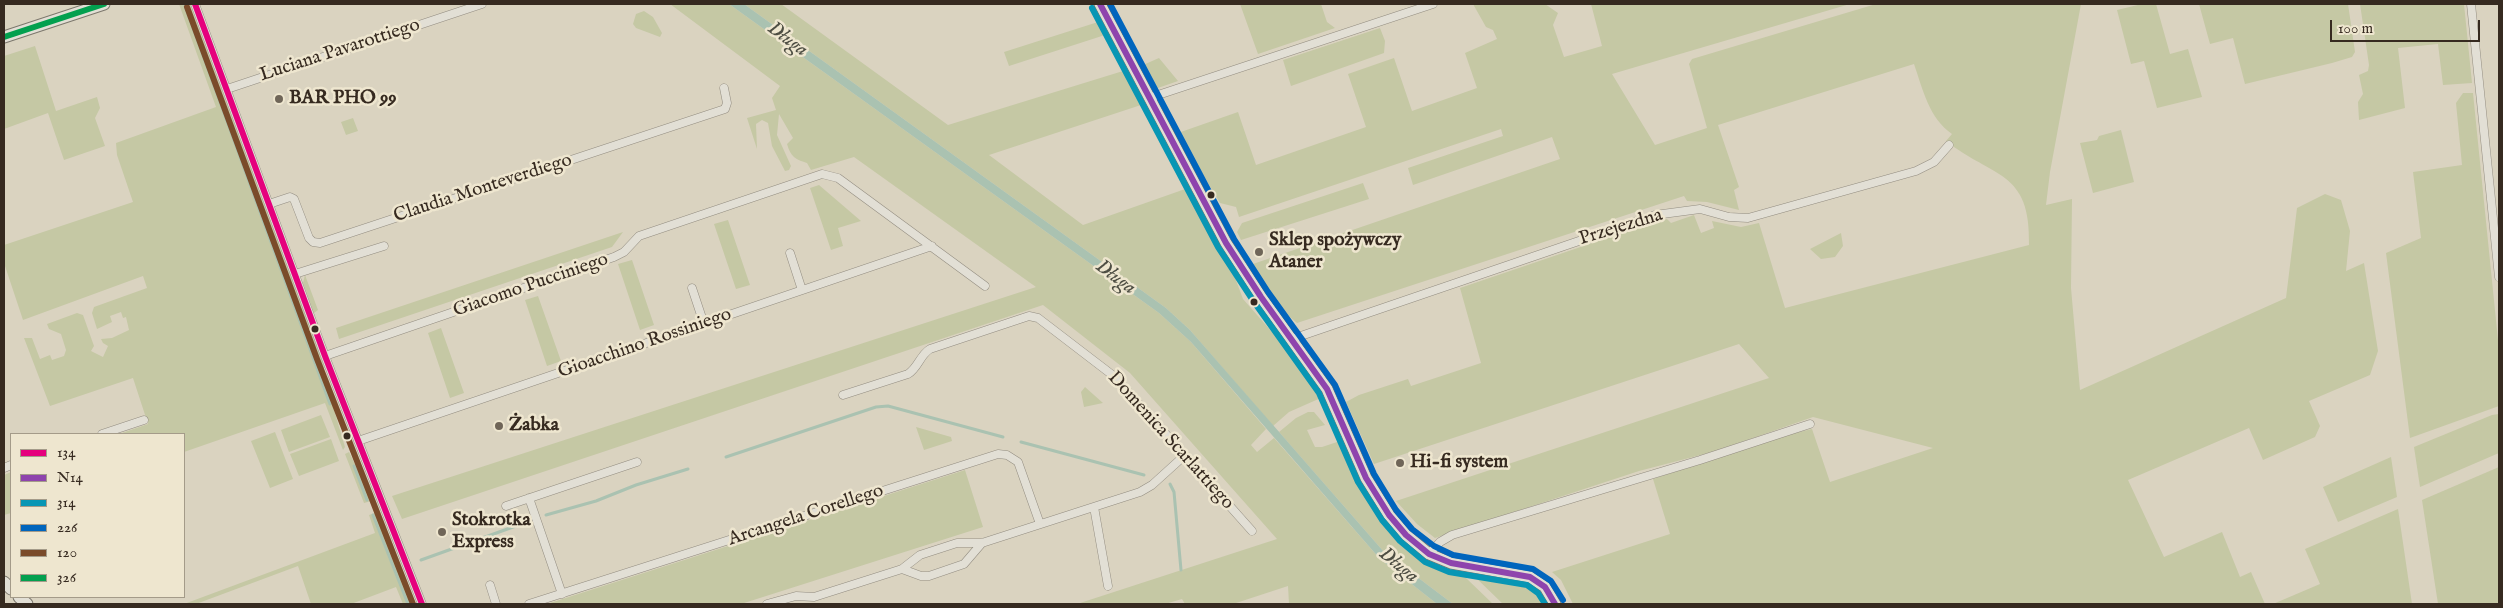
<!DOCTYPE html>
<html>
<head>
<meta charset="utf-8">
<style>
	body { margin:0 }
	#map { position:relative; width:2503px; height:608px; overflow:hidden; background:#dad3c0; font-family:"IM FELL English",serif }
	canvas { display:block }
	.frame { position:absolute; inset:0; border:5px solid #362a20; pointer-events:none }
	.legend { position:absolute; left:10px; top:433px; width:175px; height:165px; box-sizing:border-box; background:#eee6cf; border:1px solid #a49b89; margin:0; padding:6px 9px; list-style:none; font-size:15px; color:#362a20 }
	.legend li { display:flex; align-items:center; gap:10px; height:25px }
	.legend b { width:25px; border:1px solid #a49b89 }
	.scale { position:absolute; left:2330px; top:20px; width:150px; height:22px; box-sizing:border-box; border:2px solid #362a20; border-top:0; padding-left:6px; font-size:15px; line-height:18px; white-space:nowrap; color:#362a20; -webkit-text-stroke:4px #eee6cf; paint-order:stroke }
</style>
</head>
<body>
<div id="map">
<canvas width="2503" height="608"></canvas>
<div class="frame"></div>
<ul class="legend">
<li><b style="height:6px;background:#e5007d"></b>134</li>
<li><b style="height:6px;background:#8e44ad"></b>N14</li>
<li><b style="height:6px;background:#0896b4"></b>314</li>
<li><b style="height:6px;background:#0065bd"></b>226</li>
<li><b style="height:6px;background:#7a4b2a"></b>120</li>
<li><b style="height:6px;background:#03a04f"></b>326</li>
</ul>
<div class="scale">100 m</div>
</div>
<script>
const c = document.querySelector('canvas').getContext('2d');
c.lineJoin = 'round';
function paint(path, color) {
  c.fillStyle = color;
  c.fill(path, 'evenodd');
}
function strokePath(path, color, width, dash) {
  c.strokeStyle = color;
  c.lineWidth = width;
  c.lineCap = dash ? 'butt' : 'round';
  c.setLineDash(dash || []);
  c.stroke(path);
}
function label(font, color, halo, rows, align = 'center') {
  c.font = font + ' "IM FELL English",serif';
  c.lineWidth = 5;
  c.setLineDash([]);
  c.textBaseline = 'middle';
  c.strokeStyle = halo;
  c.fillStyle = color;
  for (const [text, x, y, turn = 0] of rows) {
    c.save();
    c.translate(x, y);
    c.rotate((+turn || 0) * Math.PI / 180);
    c.textAlign = isNaN(turn) ? turn : align;
    if (halo) c.strokeText(text, 0, 0);
    c.fillText(text, 0, 0);
    c.restore();
  }
}
paint(new Path2D(`
	M179 4H190L325 368 322 369 345 447 343 450 325 403 184 452V434H119L148 424 133 378 50 406 24 338H32L40 359 50 355 52 360 64 356 66 350 61 334 49 329 47 324 77 313 83 315 94 346 91 351 103 357 108 346 103 343 101 339 112 338 129 330 126 317 123 318 121 312 110 316 112 322 97 329 92 313 94 307 147 288 143 276 23 320 4 263V245L133 202 117 155 116 143 216 107Z
	M670 4H729L1159 313 1191 342 1266 429 1251 445 1257 452 1274 438 1380 559 1437 604H1289L1288 586 1233 604H1185L1182 599 1165 604H1077L1277 539 1130 373 1043 305 402 519 392 496 1036 287 854 157 811 170 807 163C795 159 791 157 787 144L793 138 779 114 777 135 791 166 789 170 785 171 772 146 768 123 762 120 756 124 757 149 747 118 776 110 772 98 780 86Z
	M744 4H781L948 125 1123 71 1141 105 989 155 1083 225 1188 188 1217 241 1214 242 1234 275 1243 299 1272 332 1277 330 1323 397 1289 412 1273 426 1190 330 1166 308Z
	M1240 4H1321L1327 22 1335 28 1258 54Z
	M1473 4H1545L1558 13 1553 25 1564 57 1602 46 1591 4H1850L1612 74 1655 145 1707 128 1689 64 1692 59 1876 4H2081L2050 172 2046 205 2072 199 2071 288 2080 390 2286 298 2297 208 2325 194 2341 200 2350 231 2346 271 2364 263 2378 351 2370 375 2309 401 2320 426 2315 437 2263 460 2249 428 2128 480 2164 557 2222 532 2240 577 2251 572 2265 604H1573L1561 580 1552 572 1670 534 1653 479 1782 436 1812 429 1830 482 1933 448 1813 417 1716 451 1639 471 1435 538 1417 524 1396 501 1769 378 1739 344 1374 464 1346 402 1359 395 1408 379 1411 386 1481 363 1460 288 1654 222 1667 219 1671 223 1694 215 1701 233 1714 228 1712 221 1741 227 1759 223 1785 308 2029 245C2031 170 1993 178 1946 141L1952 134C1929 118 1923 90 1914 64L1718 125 1739 187 1734 190 1739 210 1707 202 1687 201 1684 196 1297 323 1277 306 1250 265 1560 159 1552 137 1413 185 1408 168 1503 136 1501 129 1239 217 1236 207 1220 203 1178 133 1238 112 1256 165 1366 127 1348 74 1394 58 1412 111 1477 88 1465 53 1497 39 1493 30 1486 27Z
	M2142 4H2156L2170 54 2188 49 2202 97 2157 108 2144 61 2131 64 2117 10Z
	M2199 4H2348L2355 52 2352 57 2332 63 2245 84 2233 38 2210 44Z
	M2360 4H2464L2472 83 2443 85 2438 44 2398 48 2405 108 2359 120 2358 102 2363 94 2359 75 2368 71 2369 65Z
	M644 11 653 17 662 33 660 37 636 28 633 24 636 14Z
	M1098 22 1105 35 1009 66 1004 52Z
	M1380 28 1385 41 1384 53 1291 86 1283 60Z
	M35 46 56 111 97 97 100 108 95 118 105 146 64 160 48 113 4 129V56Z
	M1159 58 1178 81 1155 89 1143 65Z
	M2463 93H2473L2499 350V406L2410 438 2386 253 2421 238 2413 172 2462 165 2456 103Z
	M353 118 358 131 346 135 341 122Z
	M2121 130 2134 182 2093 193 2080 143 2097 140 2099 136Z
	M1363 183 1369 199 1241 240 1237 232 1242 223Z
	M819 185 861 221 838 228 843 246 831 250 810 188Z
	M728 220 750 285 736 289 714 224Z
	M623 232 612 247 339 339 336 328Z
	M1841 233 1843 246 1835 257 1821 259 1810 249Z
	M632 260 654 325 640 330 618 264Z
	M305 275 318 310 314 313 303 283Z
	M538 296 561 361 547 366 525 300Z
	M441 328 464 393 450 398 428 333Z
	M1085 387 1103 403 1084 407 1081 392Z
	M1308 412H1314L1325 425 1307 430 1315 447H1322L1343 440 1371 503 1400 542 1439 570 1465 577 1493 604H1453L1384 552 1279 432 1296 418Z
	M2499 414V453L2420 487 2414 447 2492 415Z
	M321 415 330 437 289 452 281 430Z
	M916 427 951 437 952 441 924 450Z
	M275 432 293 479 270 488 251 441Z
	M331 439 339 461 299 476 290 454Z
	M349 452 371 497V501L364 503 345 454Z
	M2391 457 2397 497 2338 522 2323 487Z
	M2499 467V604H2438L2422 500Z
	M965 470 983 527 741 604H547Z
	M11 472V513L4 515V475Z
	M2398 509 2412 604H2273L2320 584 2305 549Z
	M375 513 412 604H403L396 587 351 604H311L298 566 196 604H184L375 533 369 515Z
	M1471 573C1497 578 1533 577 1546 604H1503Z`), '#c5c8a4');
paint(new Path2D(`
	M729 4H744L1166 308 1190 330 1384 552 1453 604H1437L1380 559 1191 342 1159 313Z`), '#aac2b1');
strokePath(new Path2D(`
	M185 6 330 404
	M1021 442 1144 475
	M726 457 876 407 888 406 1003 437
	M354 466 367 500
	M1170 484 1174 492 1181 570
	M373 515 408 604
	M546 515 596 501 636 485 688 469
	M421 560 527 522`), '#aac2b1', 3);
const street = new Path2D(`
	M195 4 325 356 422 604
	M2471 4 2499 277
	M227 89 482 4
	M1149 98 1433 4
	M269 204 290 197 294 199 309 238 313 242 320 243 725 109 727 103 724 88
	M790 253 802 290
	M295 274 384 246
	M692 288 704 324
	M1292 339 1655 215 1700 209 1729 217 1748 218 1916 171 1934 162 1949 145
	M325 356 614 257 624 252 639 236 822 174 838 178 985 286
	M843 395 908 374C918 368 920 355 930 349L1029 316 1038 318 1115 377 1252 531
	M102 434 144 420
	M358 441 932 246
	M4 468 11 465
	M529 498 562 594
	M506 506 637 462
	M1094 507 1108 586
	M1429 554 1440 542 1452 535 1700 460 1810 424
	M902 569 921 576H929L964 564 982 543
	M490 585 496 604
	M529 604 998 454 1007 455 1018 462 1040 524
	M767 604 796 596 814 597 902 569 920 555 957 543H982L1140 492 1152 485 1184 456`);
const secondary = new Path2D(`
	M1100 4 1226 243 1261 297 1327 389 1366 478 1389 515 1406 535 1429 554 1451 563 1530 577 1545 587 1555 604
	M4 37 104 4
	M4 582 11 589
	M19 597 27 604`);
strokePath(street, '#938d81', 9);
strokePath(secondary, '#7c776c', 13);
strokePath(street, '#e2dfd5', 8);
strokePath(secondary, '#e2dfd5', 11);
strokePath(new Path2D(`
	M195 4 325 356 422 604`), '#e5007d', 6);
strokePath(new Path2D(`
	M1100 4 1226 243 1261 297 1327 389 1366 478 1389 515 1406 535 1429 554 1451 563 1530 577 1545 587 1555 604`), '#8e44ad', 6);
strokePath(new Path2D(`
	M1092 8 1218 247 1254 302 1319 393 1358 482 1382 520 1400 541 1425 562 1449 572 1527 585 1538 593 1545 604`), '#0896b4', 6);
strokePath(new Path2D(`
	M1110 4 1234 239 1268 292 1335 385 1374 474 1396 510 1412 529 1434 546 1453 555 1533 569 1551 581 1563 600`), '#0065bd', 6);
strokePath(new Path2D(`
	M187 7 317 359 413 604`), '#7a4b2a', 6);
strokePath(new Path2D(`
	M4 37 104 4`), '#03a04f', 6);
for (const [x, y, r, color] of [
	[279,99,5,"#6f6558"],
	[1211,195,4.5,"#362a20"],
	[1259,252,5,"#6f6558"],
	[1254,302,4.5,"#362a20"],
	[315,329,4.5,"#362a20"],
	[499,426,5,"#6f6558"],
	[347,436,4.5,"#362a20"],
	[1400,463,5,"#6f6558"],
	[442,532,5,"#6f6558"]
]) {
  const dot = new Path2D();
  dot.arc(x, y, r, 0, 2 * Math.PI);
  c.fillStyle = color;
  c.fill(dot);
  strokePath(dot, '#eee6cf', 2);
}
label('19px', '#362a20', '#eee6cf', [
	["Luciana Pavarottiego",340,51,-18],
	["Claudia Monteverdiego",483,189,-18],
	["Przejezdna",1621,228,-17],
	["Giacomo Pucciniego",531,286,-19],
	["Gioacchino Rossiniego",645,344,-19],
	["Domenica Scarlattiego",1170,441,48],
	["Arcangela Corellego",806,516,-18]
]);
label('bold 19px', '#362a20', '#eee6cf', [
	["BAR PHO 99",289,99],
	["Sklep spożywczy",1269,241],
	["Ataner",1269,263],
	["Żabka",509,426],
	["Hi-fi system",1410,463],
	["Stokrotka",452,521],
	["Express",452,543]
], 'left');
label('italic 20px', '#4e4e43', '#eee6cf', [
	["Długa",787,40,36],
	["Długa",1115,278,36],
	["Długa",1398,566,39]
]);
</script>
</body>
</html>
